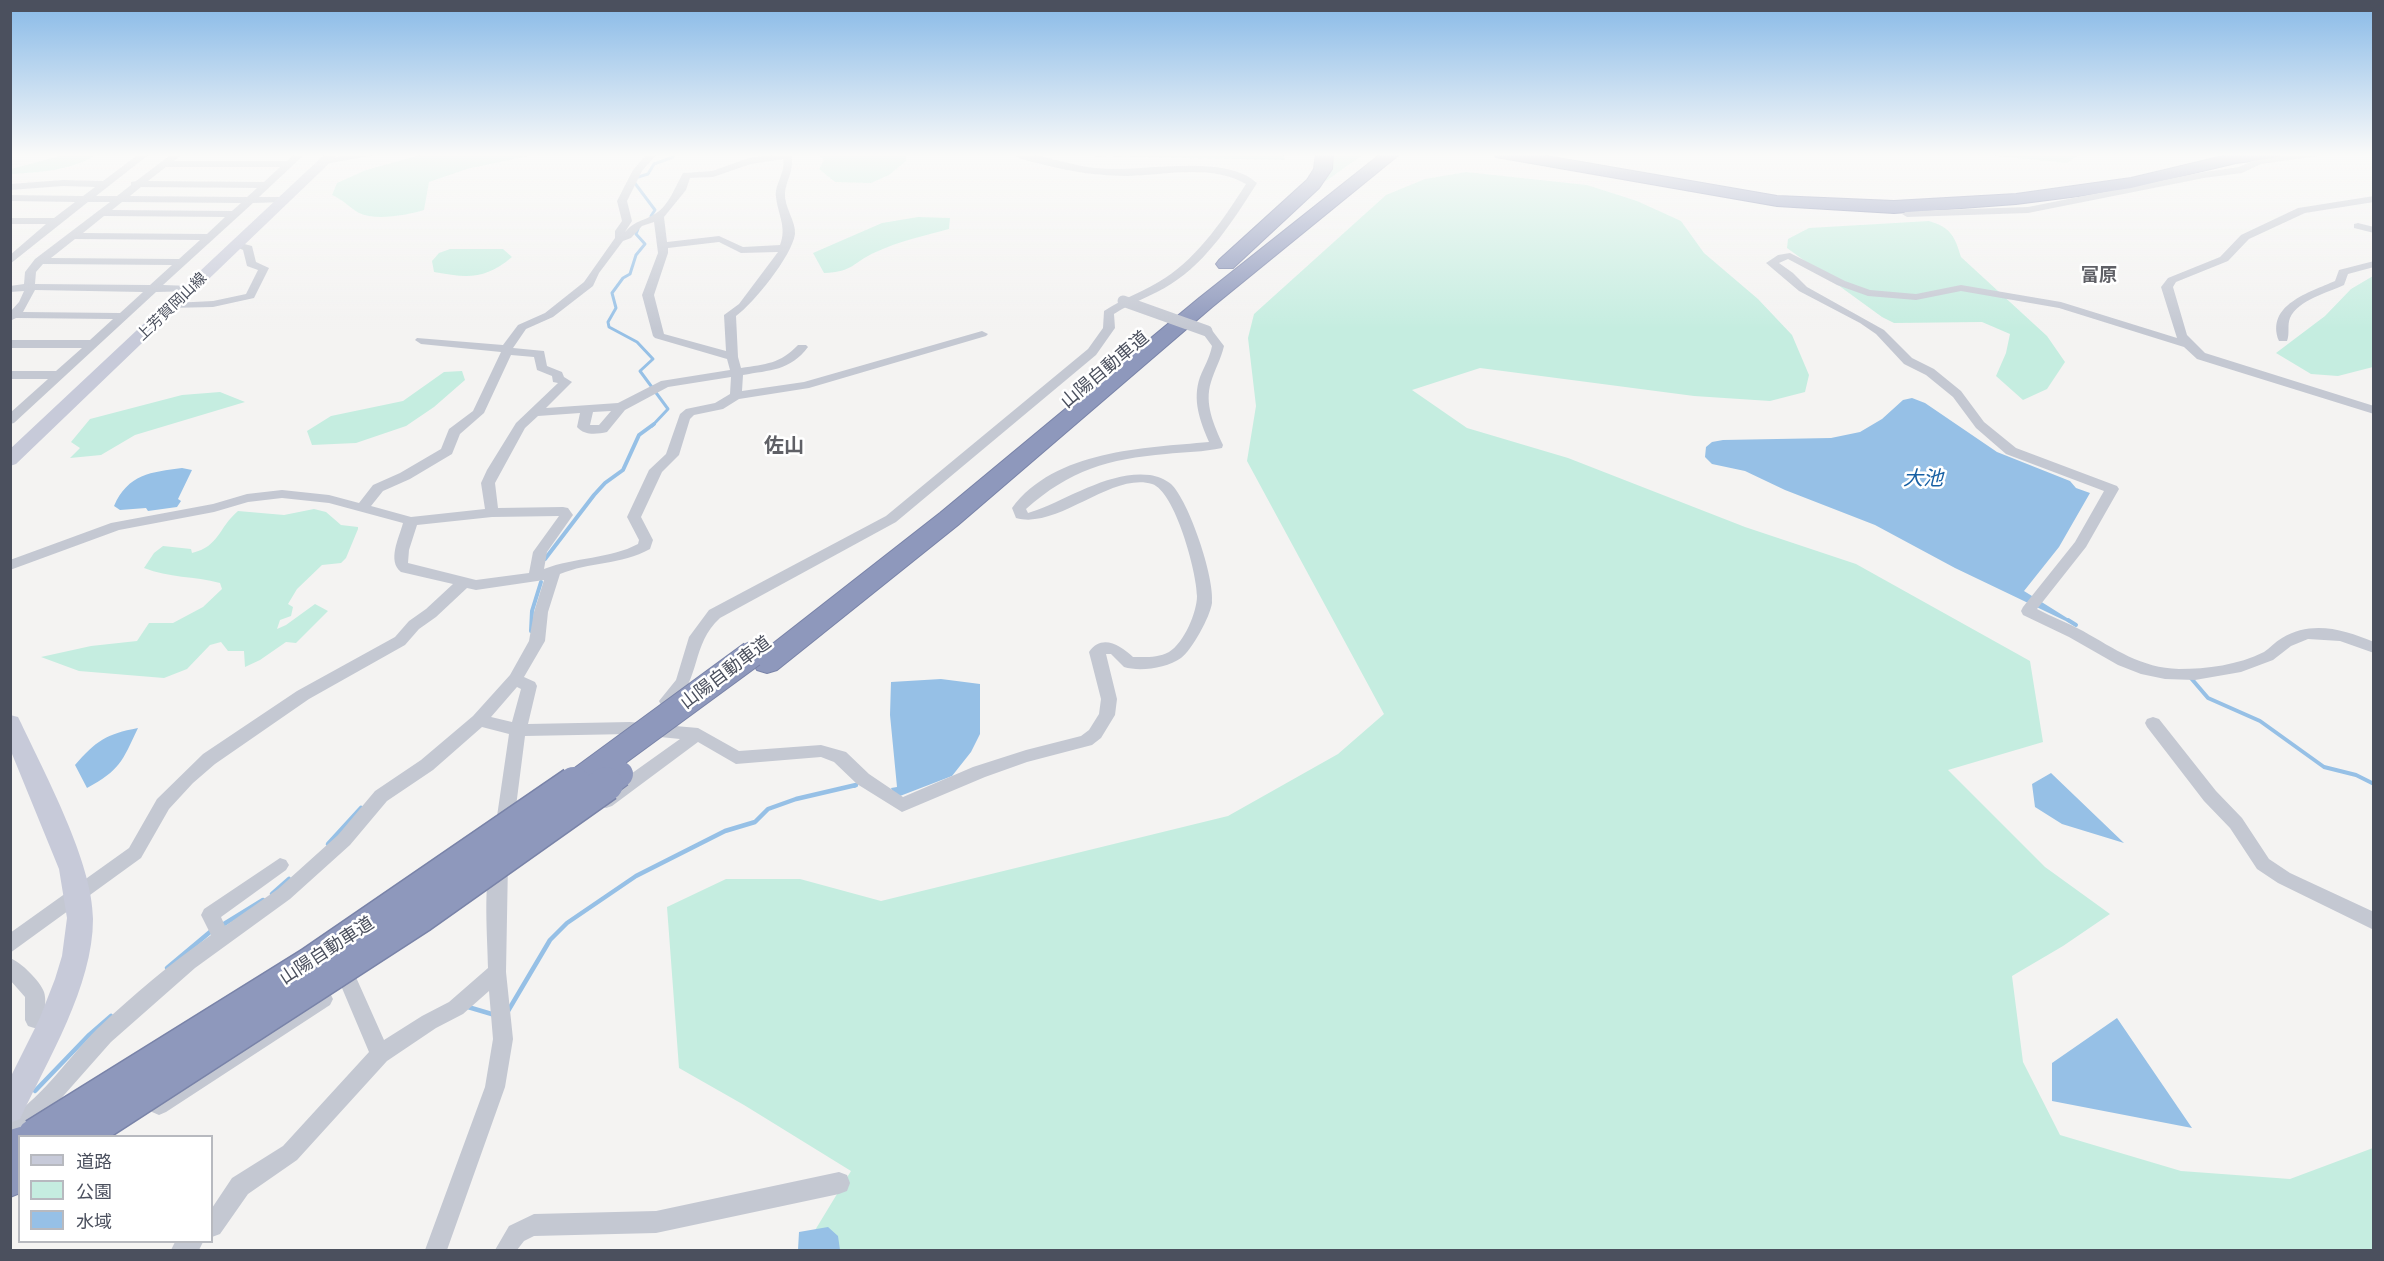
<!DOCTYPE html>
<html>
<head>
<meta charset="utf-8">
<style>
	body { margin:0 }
	#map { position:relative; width:2384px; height:1261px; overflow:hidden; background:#f4f3f2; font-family:"PT Sans","Noto Sans JP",sans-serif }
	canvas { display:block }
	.frame { position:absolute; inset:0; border:12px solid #4b505e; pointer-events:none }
	.legend { position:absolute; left:18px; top:1135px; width:195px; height:108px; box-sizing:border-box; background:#fff; border:2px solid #b7b9bf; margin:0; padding:8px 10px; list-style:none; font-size:18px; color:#4b505e }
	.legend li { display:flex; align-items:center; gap:12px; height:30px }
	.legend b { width:30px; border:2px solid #b7b9bf }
</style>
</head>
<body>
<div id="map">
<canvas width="2384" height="1261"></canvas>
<div class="frame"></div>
<ul class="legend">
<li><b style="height:8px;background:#c7cad9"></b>道路</li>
<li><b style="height:16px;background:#c5ede0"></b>公園</li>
<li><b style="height:16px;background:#96c0e6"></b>水域</li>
</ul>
</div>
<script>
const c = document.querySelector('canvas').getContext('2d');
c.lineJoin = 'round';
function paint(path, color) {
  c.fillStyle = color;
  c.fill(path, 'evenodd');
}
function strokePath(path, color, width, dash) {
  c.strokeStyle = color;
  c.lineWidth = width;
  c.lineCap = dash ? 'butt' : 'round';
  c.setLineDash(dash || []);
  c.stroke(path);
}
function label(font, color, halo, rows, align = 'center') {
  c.font = font + ' "PT Sans","Noto Sans JP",sans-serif';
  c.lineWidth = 5;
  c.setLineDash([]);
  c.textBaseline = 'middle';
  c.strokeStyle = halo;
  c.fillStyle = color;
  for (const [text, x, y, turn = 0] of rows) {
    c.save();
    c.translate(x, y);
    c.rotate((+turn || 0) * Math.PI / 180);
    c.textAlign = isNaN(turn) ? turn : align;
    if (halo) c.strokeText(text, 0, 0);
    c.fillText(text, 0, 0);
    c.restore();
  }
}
paint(new Path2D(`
	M63 153H99C72 171 42 172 11 174V169L60 156Z
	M428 153H541L467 169 429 182 424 210C408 215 375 221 359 213 349 207 342 199 332 195L337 183 366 170Z
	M817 153H906V161L889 175 871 183 835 182 819 169 824 160Z
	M1083 153H1283L1285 160 1091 156Z
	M1328 153H1365L1326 181 1322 179 1329 157Z
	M1969 153H2081L2067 163Z
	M1466 172 1587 185 1637 201 1681 221 1704 253 1758 299 1792 335 1809 375 1805 392 1770 401 1694 396 1480 368 1412 390 1467 428 1568 458 1745 527 1856 564 2030 661 2043 742 1948 770 2045 867 2110 914 2063 946 2012 976 2023 1062 2060 1135 2181 1171 2290 1179 2373 1148V1250H803L851 1171 744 1105 679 1068 667 907 726 879H800L881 901 1228 816 1338 754 1384 714 1247 461 1256 406 1248 338 1254 314 1386 195 1425 179Z
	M918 217 950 218 949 229C924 236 899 241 876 252 853 262 854 272 824 273L813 253 882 223Z
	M1929 221C1950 227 1955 236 1961 257L2047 336 2065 362 2047 389 2023 400 1996 376 2006 353 2010 334 1982 322 1894 323 1882 317 1787 248 1788 239 1809 228Z
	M450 249H503L512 257C485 280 467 278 434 272L432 261 439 253Z
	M2373 276V367L2338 376 2311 374 2276 353 2325 316 2351 289Z
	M462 371 465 380 434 407 406 426 356 443 312 445 307 431 331 416 403 401 444 372Z
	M220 392 245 402 135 435 101 455 70 458 80 448 71 442 90 419 182 395Z
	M314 509 326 512 341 525 358 527V529L346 558 341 563 322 565 297 589 288 604 293 607 291 616 280 620 277 629 286 625 315 604 328 611 296 643 286 642 260 660 245 667 244 651H228L221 642 210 645 187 669 164 678 79 671 41 657 91 646 137 641 149 623H173L203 607 222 589 220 583C194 576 169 578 144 568L154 553 163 546 191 549 192 553C220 546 218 528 238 511L284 515Z`), '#c5ede0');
paint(new Path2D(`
	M1912 398 1925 403 1997 452 2070 481 2076 488 2090 493 2059 547 2024 591 2072 621V624L1955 568 1875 525 1785 490 1745 471 1712 464 1705 457 1706 447 1712 442 1723 440 1831 438 1860 432 1882 419 1903 400Z
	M182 468 192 470 178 499 181 501 177 507 148 511 146 508 120 510 114 506C128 474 151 472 182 468Z
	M941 679 980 684V734L971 752 952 776 900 796 893 793 891 788 897 787 890 715 891 682Z
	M138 728C122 762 120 770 87 788L75 765C96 741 106 734 138 728Z
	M2051 773 2124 843 2062 824 2035 807 2032 784Z
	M2117 1018 2192 1128 2052 1101V1063Z
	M828 1227 838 1236 840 1250H798L799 1232Z`), '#96c0e6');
strokePath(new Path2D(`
	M651 216 655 210 634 182 635 178 648 174 654 164 673 157V153
	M638 229 636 234 645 244 636 255 630 274 623 278 612 293 616 308 608 322 609 327 637 342 653 359 640 371 668 409 652 426`), '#96c0e6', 3);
strokePath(new Path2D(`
	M545 559 594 495 605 483 623 470 639 435 654 424
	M2068 620 2076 625
	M531 631 532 611 541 582
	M2190 677 2208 698 2260 721 2324 767 2356 775 2374 784
	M854 786 856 785`), '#96c0e6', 4);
strokePath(new Path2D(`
	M328 844 361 808
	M272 894 289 879
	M224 924 263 900
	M167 968 210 932
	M468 1007 495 1015
	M508 1011 550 940 567 923 636 876 725 831 755 822 768 809 796 799 856 785
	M35 1091 88 1036 111 1016`), '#96c0e6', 4.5);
const highway = new Path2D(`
	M1316 153H1333L1332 169 1319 188 1233 268H1219L1216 264 1219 260 1307 180 1314 169Z
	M1382 153H1401L1212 307 958 525 777 670 767 673 757 670 753 663 757 656 940 513 1198 299Z
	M1493 153H1529L1777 196 1894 201 2016 194 2131 178 2236 153H2283L2280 157 2274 158 2236 163 2131 188 2079 196 2016 204 1894 213 1777 206 1502 158 1496 157Z
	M20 1127 33 1132 35 1136H20V1193L10 1197V1130Z`);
strokePath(highway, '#7983a8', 2);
paint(new Path2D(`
	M140 153H151L96 196H117L131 185V182L136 181 173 153H183L174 161H287L296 153H306L259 197H283L288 200 287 202 253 203 163 285 191 286 197 289 195 291 156 292 14 423 10 424V413L48 379H10V371H56L82 348H10V340H90L113 319 16 318 10 321V312L19 302 24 291 10 292V286L24 284 25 272 35 259 110 202H88L10 264V255L46 224H10V218H54L75 202 10 201V195L83 196 95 187 63 186 10 190V184L63 180 103 181ZM166 167H280L264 182 148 181ZM141 187 257 188 247 197 130 196ZM122 202 241 203 232 211 112 210ZM104 216 225 217 207 234 83 233ZM75 239 200 240 179 259 51 258ZM43 264 172 265 150 285 35 284 36 272ZM35 290 143 292 120 313 23 312Z
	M357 153H376L371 156 324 164 319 161Z
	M648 153H658L642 171 627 201 632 221 625 232C636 220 641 222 653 215 668 208 675 187 683 173L712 171 749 158 791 153C795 171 787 177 785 193 784 207 796 221 795 234 792 256 753 304 736 316L738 357 741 368C766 364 780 364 798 345H806L808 347C790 371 770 370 743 375L742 391 804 382 982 331 988 334 986 336 809 388 739 399 723 409 694 415 690 419 679 455 662 472 641 517 653 540 650 549C621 565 589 562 560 574L548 612 545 641 524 677 535 682 537 686 528 724 630 722 698 728 739 751 821 745 846 752 869 774 903 797 973 767 1026 750 1081 736 1089 730 1099 714 1101 699 1089 652C1102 633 1121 646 1133 657 1145 657 1158 658 1169 652 1184 643 1197 612 1197 596 1197 573 1175 491 1152 484 1111 472 1058 530 1016 518L1012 508C1055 450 1144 448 1209 442 1200 421 1192 400 1200 377 1204 367 1210 357 1212 346L1201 331 1207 328 1211 329 1224 346C1221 359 1215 369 1211 382 1204 404 1214 425 1223 445L1222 448C1204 452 1184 452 1166 454 1108 459 1070 470 1026 509L1028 513 1037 510C1071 497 1112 470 1150 475 1157 476 1165 479 1171 484 1189 501 1215 578 1212 603 1210 617 1192 650 1181 658 1167 668 1140 672 1124 667L1111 654H1106L1117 699 1115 715 1101 738 1092 745 1027 762 985 777 902 812 857 784 834 762 821 757 736 764 698 742 612 806 606 808 600 806 598 801 600 796 680 739 630 734 525 736 513 830 510 835 504 837 498 835 495 830 509 734 482 727 433 770 387 801 350 845 290 899 195 968 111 1042 42 1120 10 1140V1118C45 1094 68 1058 97 1029 133 995 171 963 211 935L201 915 204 909 280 858 286 860 289 865 286 870 221 917 225 926 278 889 338 835 375 791 421 760 473 716 510 675 529 641 534 612 544 580 476 590 467 588 436 617 419 629 405 645 309 699 215 764 193 783 169 809 141 858 10 953V933L129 848 157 799 203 754 297 691 395 637 409 621 426 609 453 584 401 572C387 561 399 538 403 523L329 503 282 498 248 502 214 512 119 530 10 570V560L111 523 213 504 247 494 282 490 329 495 359 503 373 485 400 473 441 449 449 429 473 411 501 352 421 344 415 340 417 338 503 345 518 325 545 313 584 282 615 238V231L622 221 617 201 633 170ZM783 159C786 172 774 185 776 197 778 215 787 227 780 245L743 247 719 236 667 242 664 217 686 190 690 178 713 177 751 164ZM654 222 658 253 642 295 653 336 655 338 727 359 730 370 661 381 618 403 546 408 572 382 564 377 562 372 547 366 544 351 513 348 526 329 553 317 593 286 599 273 623 241 631 238 642 226ZM719 242 741 253 778 252 739 304 724 315 726 351 664 334 654 295 668 253V248ZM511 355 534 357 537 370 552 376 553 382 558 383 516 423 487 470 481 483 485 509 411 517 371 506 383 491 410 479 452 454 460 434 484 413ZM731 377 730 394 715 403 686 409 680 414 666 454 649 470 627 517 639 540 638 544C610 559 575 557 544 569L547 552 573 515 568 508 563 507 498 508 495 483 525 428 538 416 580 413 577 427C585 436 597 434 607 432L625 410 668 387ZM611 411 599 425H590L593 412ZM559 516 533 552 529 573 476 580 408 563 409 550 417 525 492 517ZM517 687 521 689 512 722 491 717Z
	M1010 153C1032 151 1070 166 1096 168 1140 173 1224 152 1257 183 1235 218 1207 262 1171 284 1153 296 1132 302 1114 314L1115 328 1096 355 896 522 720 618C691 644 701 680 673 705H661L659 701 676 680 689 637 709 610 886 516 1088 349 1103 328 1104 311C1123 298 1146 291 1165 278 1199 256 1225 217 1246 184 1209 164 1169 175 1128 176 1100 176 1072 172 1045 165 1034 162 1019 160 1010 153Z
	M2300 153H2323L2318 156 2261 164 2242 173 2204 178 2028 213 1907 217 1902 214 1907 211 2028 207 2204 172 2239 167 2258 158Z
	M2374 196V202L2305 213 2249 239 2228 261 2176 282 2173 287 2187 335 2205 353 2374 406V414L2197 359 2184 347 2059 308 1961 291 1916 300 1868 296 1837 285 1788 259 1779 263 1793 273 1807 287 1884 330 1912 358 1934 369 1961 391 1984 422 2016 448 2117 486 2119 489 2086 547 2037 609C2052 617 2068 623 2083 631 2115 649 2141 668 2179 669 2207 669 2238 665 2264 652 2270 648 2275 642 2282 638 2311 620 2344 629 2374 642V653L2340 641 2308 639 2291 646 2273 660 2241 672 2195 680 2165 679 2141 674 2118 665 2069 637 2023 615 2021 611 2023 607 2075 542 2104 491 2006 454 1976 428 1953 397 1926 375 1904 364 1876 334 1860 323 1799 291 1766 263 1778 255 1790 253 1845 281 1870 290 1916 294 1961 285 2061 302 2177 338 2161 287 2168 278 2220 257 2241 235 2298 208Z
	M2358 223 2374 227V233L2354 228V224Z
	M237 242 252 246 256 262 269 268 254 298 213 307 169 308V304L173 303 213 301 246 294 258 270 247 266 243 250 232 245Z
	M2374 261V267L2348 274 2344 285C2327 293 2298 300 2290 318 2287 325 2290 334 2287 341H2279C2265 305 2310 292 2335 281L2339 270Z
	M2153 717 2159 719 2216 791 2242 818 2269 859 2290 873 2374 912V930L2278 883 2257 869 2230 828 2204 801 2147 727 2145 723 2147 719Z
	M499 855 505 857 508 862 506 972 513 1039 505 1087 447 1250H425L485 1087 493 1039 489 991 463 1014 436 1028 387 1061 297 1160 248 1194 220 1234 212 1237V1208L232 1178 283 1146 369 1052 339 981 341 975 348 973 355 975 384 1040 422 1016 449 1002 488 968C488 942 482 878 493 857Z
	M10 958C21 962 40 981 44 992 46 998 45 1005 45 1011L58 1014 61 1020 58 1026C48 1030 38 1030 28 1026L25 1020V997L10 980Z
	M323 990 330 993 333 999 330 1005 166 1112 159 1115 152 1112 149 1105 152 1098Z
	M839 1172 847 1175 850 1183 847 1191 839 1194 656 1233 534 1236 524 1241 517 1250H495L509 1226 534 1214 656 1211Z
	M175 1242H203L199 1250H171Z`), '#c4c8d2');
paint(new Path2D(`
	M326 153H340L16 464 10 466V449Z
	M10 715 18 717 21 723C45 774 93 863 93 919 93 986 48 1059 20 1119L10 1123V1078L39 1020 55 979 62 956 67 918 59 869 10 749Z`), '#c7cad9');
paint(highway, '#8e98bc');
const highwayBridgeFar1 = new Path2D(`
	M572 786 752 654
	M604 786 620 774`);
const highwayBridge = new Path2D(`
	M35 1136 310 965 574 784
	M80 1136 421 915 606 784`);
strokePath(highwayBridgeFar1, '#7983a8', 28, []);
strokePath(highwayBridge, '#7983a8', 37, []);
strokePath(new Path2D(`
	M1123 301 1207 331`), '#c4c8d2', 11);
strokePath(highwayBridgeFar1, '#8e98bc', 26);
strokePath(highwayBridge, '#8e98bc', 34);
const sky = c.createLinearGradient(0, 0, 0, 329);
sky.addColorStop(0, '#87b9e7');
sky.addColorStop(0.47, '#fafaf9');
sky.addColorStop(1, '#fafaf900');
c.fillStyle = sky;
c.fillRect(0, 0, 2384, 329);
label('15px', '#4b505e', '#fff', [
	["上芳賀岡山線",172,307,-44]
]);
label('bold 18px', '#5f6066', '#fff', [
	["富原",2099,276]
]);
label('18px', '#4b505e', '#fff', [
	["山陽自動車道",1105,370,-40],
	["山陽自動車道",726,673,-37],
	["山陽自動車道",327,951,-33]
]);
label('bold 20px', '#5f6066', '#fff', [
	["佐山",784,446]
]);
label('italic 20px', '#1860a4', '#fff', [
	["大池",1923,479]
]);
</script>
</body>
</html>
